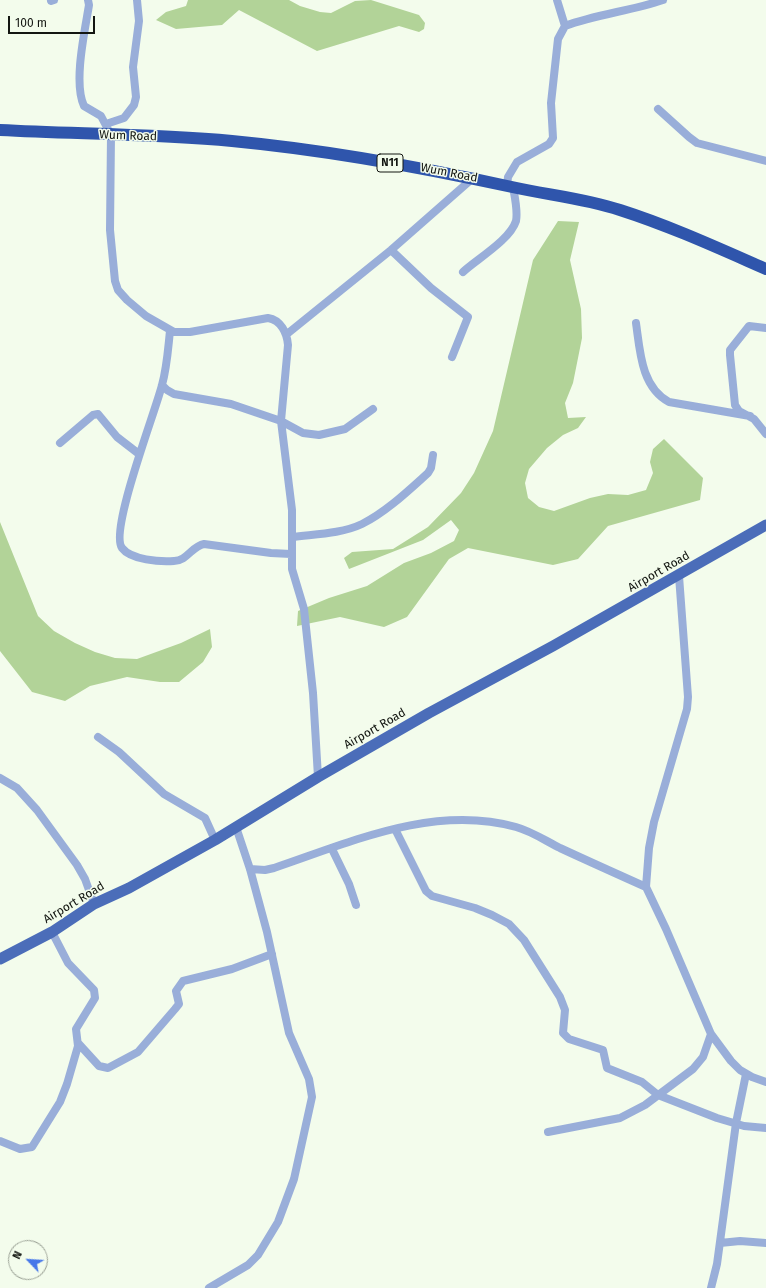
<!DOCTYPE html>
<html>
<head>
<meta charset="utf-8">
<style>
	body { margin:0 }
	#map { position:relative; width:766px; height:1288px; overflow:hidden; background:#f3fcec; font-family:"Fira Sans",sans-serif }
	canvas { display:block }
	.north { position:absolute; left:8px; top:1240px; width:40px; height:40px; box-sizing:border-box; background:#f3fcec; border:1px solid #99a094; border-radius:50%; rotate:295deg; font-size:11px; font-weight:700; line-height:16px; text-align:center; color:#131611 }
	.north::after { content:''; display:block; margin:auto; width:14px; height:18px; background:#4677e9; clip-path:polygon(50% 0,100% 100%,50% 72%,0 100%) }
	.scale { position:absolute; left:8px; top:16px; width:87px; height:18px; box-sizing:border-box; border:2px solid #131611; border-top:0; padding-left:5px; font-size:12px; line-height:14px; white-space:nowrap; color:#131611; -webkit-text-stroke:3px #f3fcec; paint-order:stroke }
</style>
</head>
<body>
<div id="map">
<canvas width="766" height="1288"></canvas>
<div class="north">N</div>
<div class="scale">100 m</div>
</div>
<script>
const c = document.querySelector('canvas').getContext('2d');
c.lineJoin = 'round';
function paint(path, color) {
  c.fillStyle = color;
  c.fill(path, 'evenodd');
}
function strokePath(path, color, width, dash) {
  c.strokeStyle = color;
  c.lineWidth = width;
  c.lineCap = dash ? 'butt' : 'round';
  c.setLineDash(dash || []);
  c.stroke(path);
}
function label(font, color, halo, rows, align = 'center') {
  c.font = font + ' "Fira Sans",sans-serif';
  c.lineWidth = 3;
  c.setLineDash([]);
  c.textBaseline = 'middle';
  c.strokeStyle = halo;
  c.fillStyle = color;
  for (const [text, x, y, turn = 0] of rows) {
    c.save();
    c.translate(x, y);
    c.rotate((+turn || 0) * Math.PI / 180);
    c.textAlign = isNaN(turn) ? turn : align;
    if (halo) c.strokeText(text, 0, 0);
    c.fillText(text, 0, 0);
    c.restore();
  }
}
paint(new Path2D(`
	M188 0H289L300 6 320 12 331 13 355 1 371 0 419 15 425 23 424 29 419 32 399 26 317 51 239 10 222 25 176 29 156 20 166 12 186 6Z
	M558 221 579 222 570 260 581 309 582 338 573 383 565 403 568 418 586 417 578 428 563 435 547 448 529 469 525 483 528 498 539 507 554 511 590 498 608 494 628 495 646 490 653 473 650 462 653 449 664 439 703 478 700 500 608 526 578 559 553 565 468 548 449 559 407 617 384 627 340 617 297 626 298 611 329 598 367 586 404 563 431 553 454 541 459 530 451 520 423 540 349 569 344 558 352 552 393 549 428 527 461 493 474 473 493 431 533 260Z
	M0 522 38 616 54 631 75 643 95 652 115 658 137 659 181 643 210 629 212 647 203 662 179 682H160L127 677 90 686 65 701 32 692 0 651Z`), '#b2d398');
strokePath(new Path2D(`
	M88 0 89 5C85 30 73 83 84 106L101 116 111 135 110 230 115 281 118 290 127 300 146 316 174 332H190L268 318C281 320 287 333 288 345L281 421 292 510V569L304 609 313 693 318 777
	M557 0 565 26
	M51 1 54 0
	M658 109 689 137 697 143 766 161
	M106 124 124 118 134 105 136 97 133 67 139 21 137 0
	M507 186 508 177 517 162 549 144 553 138 551 103 558 39 565 26C597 14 631 11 663 0
	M391 250 431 288 468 317 452 357
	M463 272C477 259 510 240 516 221 518 211 515 198 513 187
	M636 323C640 351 641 387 669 402L750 416
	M766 328 749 326 730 350V355L735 405 739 411 754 419 766 434
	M170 331C168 349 167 367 162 385 156 410 109 531 122 548 131 560 160 562 174 561 187 561 192 546 204 544L271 553 291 554
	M287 334 391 250 473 178
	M162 385 167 390 174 394 231 404 281 421 303 433 319 435 345 429 373 409
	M60 443 93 415 98 414 117 437 139 454
	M292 537C315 534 341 534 362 524 386 512 408 491 428 473L431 468 433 455
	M679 576 688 697 687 709 654 822 649 848 646 887 666 929 711 1034 731 1061 740 1070 752 1077 766 1082
	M98 737 119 752 164 794 205 818 215 840
	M0 778 17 788 37 810 77 865 85 879 94 904
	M395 829 426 891 432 896 475 908 492 915 509 924 524 940 560 997 565 1010 563 1033 569 1039 603 1050 607 1068 642 1082 658 1095 717 1118 744 1126 766 1128
	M332 849 349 884 356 905
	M250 869 265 870 274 868C351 842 434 804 516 827 531 831 546 841 560 848 588 861 617 874 646 887
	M78 1043 99 1066 108 1068 138 1052 175 1009 179 1004 176 991 183 981 232 969 272 954
	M548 1132 620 1118 645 1105 693 1069 703 1057 711 1034
	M0 1141 20 1149 32 1147 60 1102 67 1084 78 1046 76 1029 95 998 94 990 68 963 52 932
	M720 1243 740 1241 766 1243
	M209 1288 248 1265 258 1255 278 1222 294 1179 312 1097 309 1079 289 1033 267 932 250 869 236 827
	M711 1288 717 1264 736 1123 746 1074`), '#99aed9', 8);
strokePath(new Path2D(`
	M0 959 52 932 94 904 129 888 215 840 318 777 429 713 553 646 766 525`), '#4b6db9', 11);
strokePath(new Path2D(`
	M0 130C77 134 155 134 232 141 327 150 420 167 512 187 548 195 584 198 620 210 670 226 718 248 766 269`), '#2f55ac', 12);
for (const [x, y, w] of [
	[390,163,26]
]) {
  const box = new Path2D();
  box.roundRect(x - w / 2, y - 9, w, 18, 3);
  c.fillStyle = '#f3fcec';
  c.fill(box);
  strokePath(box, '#131611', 1);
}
label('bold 11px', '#131611', null, [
	["N11",390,163]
]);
label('12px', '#131611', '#f3fcec', [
	["Wum Road",128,136,2],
	["Wum Road",449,173,11],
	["Airport Road",659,572,-30],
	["Airport Road",375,729,-30],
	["Airport Road",74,903,-31]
]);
</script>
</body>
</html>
